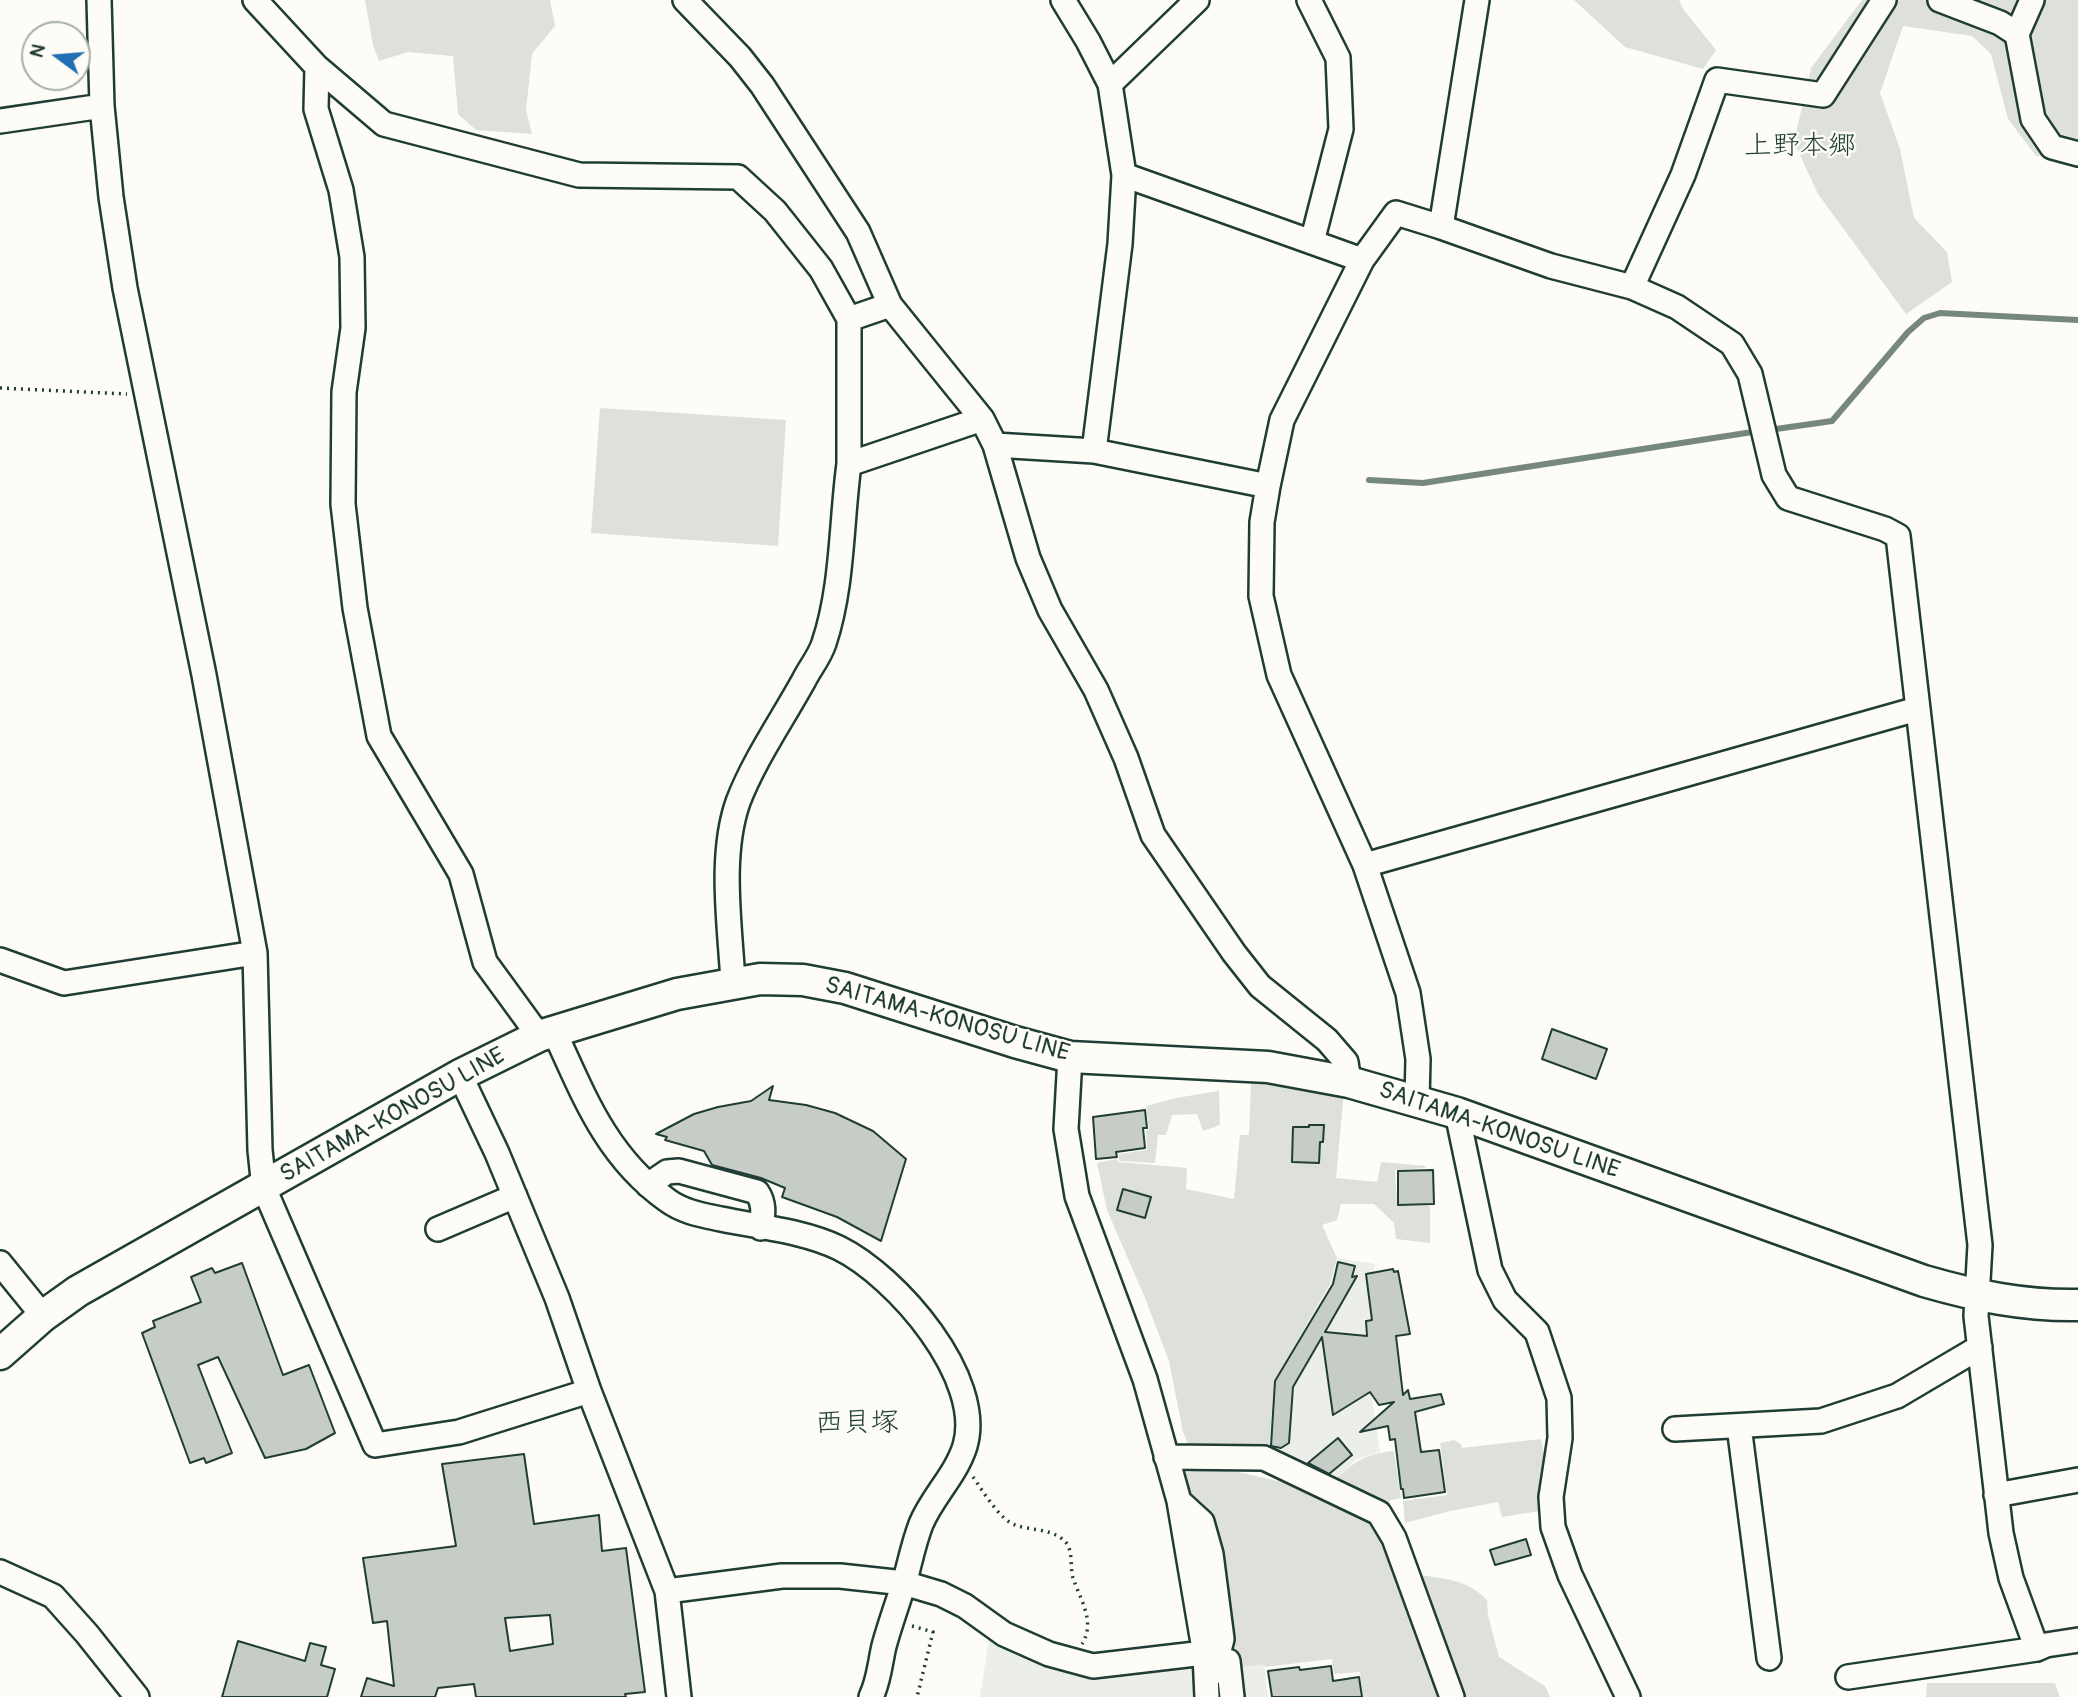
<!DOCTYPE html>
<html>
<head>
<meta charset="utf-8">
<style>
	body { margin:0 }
	#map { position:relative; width:2078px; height:1697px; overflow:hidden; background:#fdfcf7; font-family:Pangolin,sans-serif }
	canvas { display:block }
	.north { position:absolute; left:21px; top:21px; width:70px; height:70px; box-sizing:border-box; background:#fdfcf7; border:2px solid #a4b0a9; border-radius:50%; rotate:286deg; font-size:19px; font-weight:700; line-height:28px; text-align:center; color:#1f3d34 }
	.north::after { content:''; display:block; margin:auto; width:24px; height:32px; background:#1f6fb2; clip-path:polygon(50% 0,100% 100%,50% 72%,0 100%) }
</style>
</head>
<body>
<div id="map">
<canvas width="2078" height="1697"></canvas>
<div class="north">N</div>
</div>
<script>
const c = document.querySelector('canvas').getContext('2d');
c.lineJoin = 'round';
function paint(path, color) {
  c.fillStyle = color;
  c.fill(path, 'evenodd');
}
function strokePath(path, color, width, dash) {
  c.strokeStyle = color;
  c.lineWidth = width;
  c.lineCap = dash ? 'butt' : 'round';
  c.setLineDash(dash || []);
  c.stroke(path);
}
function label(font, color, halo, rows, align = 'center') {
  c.font = font + ' Pangolin,"Klee One",sans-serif';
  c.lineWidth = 5;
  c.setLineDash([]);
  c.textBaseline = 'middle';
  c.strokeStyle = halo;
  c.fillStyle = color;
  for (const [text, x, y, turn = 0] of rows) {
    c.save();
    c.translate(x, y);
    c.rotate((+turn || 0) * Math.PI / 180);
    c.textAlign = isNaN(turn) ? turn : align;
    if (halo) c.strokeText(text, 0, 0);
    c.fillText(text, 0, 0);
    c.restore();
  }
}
paint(new Path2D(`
	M1338 1258 1375 1264 1371 1286 1375 1300 1369 1301 1371 1318 1365 1319V1354L1380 1452 1357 1459 1335 1480 1269 1450 1274 1381 1331 1284Z
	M990 1631 1065 1667 1232 1644 1264 1664 1268 1697H980Z`), '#eceee9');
paint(new Path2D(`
	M365 0H550L555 26 532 54 526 110 532 134 476 130 458 114 453 56 408 52 379 61 373 45Z
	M1574 0H1679L1683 9 1716 50 1703 69 1625 47Z
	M1862 0H2078V154L2036 156 2008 119 1991 54 1972 36 1903 26 1880 93 1900 149 1914 218 1947 252 1952 282 1906 314 1818 194 1794 142 1811 68Z
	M600 408 786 420 778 546 591 533Z
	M1251 1082 1288 1083 1344 1092 1336 1178 1377 1182 1381 1162 1426 1166 1425 1168 1395 1170 1397 1206H1430V1243L1396 1239 1394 1223 1374 1204H1341L1337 1220 1322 1225 1337 1258 1330 1284 1274 1381 1269 1450 1188 1444 1183 1432 1169 1361 1145 1298 1107 1210 1097 1163 1117 1159 1118 1162 1187 1168 1186 1189 1234 1199 1240 1135H1249Z
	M1219 1091 1220 1125 1203 1131 1197 1114 1172 1115 1166 1135H1158L1155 1163 1119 1161V1154L1147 1150 1146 1131 1149 1129 1146 1106 1176 1098Z
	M1541 1439 1544 1454 1541 1481 1546 1510 1502 1517 1498 1502 1450 1511 1405 1523 1403 1501 1447 1495 1440 1443 1454 1440 1461 1444 1462 1448Z
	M1394 1451 1401 1498 1390 1500 1387 1506 1335 1480C1355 1461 1365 1454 1394 1451Z
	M1202 1469 1237 1472 1292 1484 1369 1524 1386 1550 1442 1697H1363L1360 1672 1334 1674 1332 1659 1265 1667 1264 1664 1236 1668 1214 1524 1203 1503 1183 1490 1185 1473Z
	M1417 1575C1444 1578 1468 1580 1487 1600L1488 1615 1499 1657 1545 1686 1550 1697H1465Z
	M1927 1683H2055L2060 1697H1926Z`), '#dde0db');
strokePath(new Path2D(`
	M1769 430 1832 421 1908 332 1924 318 1940 313 2078 320
	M1369 480 1423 483 1759 431`), '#75877f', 6);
const building = new Path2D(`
	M1552 1029 1607 1049 1596 1079 1542 1059Z
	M773 1086 769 1100 806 1105 835 1113 873 1131 906 1159 881 1241 837 1217 782 1197 785 1188 761 1178 712 1165 704 1151 665 1140 667 1137 656 1134 694 1114 718 1107 751 1101Z
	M1145 1110 1147 1128H1143L1145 1148 1116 1152 1117 1157 1096 1159 1093 1117Z
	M1309 1125H1324L1323 1142H1320L1319 1163 1292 1162 1293 1127H1309Z
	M1433 1170 1434 1204 1398 1205V1171Z
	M1123 1189 1151 1197 1145 1218 1117 1210Z
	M1338 1262 1355 1266 1352 1277 1357 1276 1325 1332 1367 1336 1366 1321 1372 1320 1366 1274 1393 1269 1394 1272 1398 1271 1410 1334 1396 1336 1403 1395 1408 1390 1410 1399 1441 1394 1444 1404 1415 1412 1421 1452 1439 1450 1445 1492 1404 1498 1403 1489H1401L1395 1439 1390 1440 1388 1426 1360 1432 1394 1402 1379 1405 1370 1392 1333 1415 1322 1337 1293 1387 1289 1443 1281 1448 1271 1446 1275 1381 1333 1284Z
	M242 1263 283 1375 309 1365 335 1433 306 1449 265 1458 218 1357 198 1365 232 1453 206 1463 204 1458 190 1463 142 1333 155 1327 153 1321 201 1302 191 1277 212 1268 215 1273Z
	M1338 1438 1352 1455 1329 1474 1308 1463Z
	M524 1454 534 1524 599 1515 602 1551 626 1548 645 1692 625 1694 626 1697H476L474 1684 438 1688 435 1697H361L367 1678 394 1686 387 1621 373 1623 363 1558 456 1546 442 1464ZM550 1615 553 1644 510 1651 505 1618Z
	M1526 1539 1531 1555 1495 1565 1490 1550Z
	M238 1641 305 1661 310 1643 326 1647 321 1665 335 1669 327 1697H222Z
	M1331 1666 1333 1681 1359 1677 1362 1697H1272L1268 1671 1299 1667 1300 1670Z`);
paint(building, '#c6cdc7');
strokePath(building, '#1f3d34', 2);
const minor = new Path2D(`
	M99 0 102 106 111 197 125 288 204 675 255 953 260 1150 264 1188 375 1445 459 1432 589 1391
	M255 0 317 67 384 124 579 175 738 177 775 211 821 269 849 319 890 305
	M685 0 740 57 762 85 858 232 890 305 982 419 995 445 1028 558 1050 610 1096 690 1126 758 1153 835 1234 953 1260 986 1327 1040 1346 1062 1349 1082
	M1063 0 1088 41 1110 84 1124 175 1120 244 1094 451
	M1309 0 1338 58 1341 129 1312 242
	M1940 0 2000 23 2017 34 2033 119 2052 147 2078 154
	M2017 34 2032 0
	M317 67 316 109 341 190 352 257 353 328 344 392 343 504 355 608 379 736 461 874 485 962 539 1036
	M1110 84 1197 0
	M0 121 102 106
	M1124 175 1362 260
	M1441 227 1477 0
	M1632 287 1683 175 1717 80 1823 95 1884 0
	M849 319V464
	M995 445 1094 451 1268 486
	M1365 865 1917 709
	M0 960 64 983 255 953
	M733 982C730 926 719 856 738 802 754 760 782 720 804 680 810 668 820 656 824 643 843 586 841 523 849 464L982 419
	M554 1031C584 1096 606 1156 667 1200 683 1212 702 1215 721 1219 759 1227 804 1231 839 1248 896 1276 985 1378 965 1446 956 1475 932 1497 921 1524 914 1542 910 1562 905 1580 898 1602 890 1624 884 1646 880 1663 879 1681 871 1697
	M1070 1057 1066 1129 1077 1196 1145 1379 1179 1501 1205 1655 1207 1697
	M460 1075 497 1153 557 1298 589 1391 667 1591 679 1697
	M1417 1101 1418 1059 1408 993 1365 865 1279 675 1261 596 1262 522 1268 486 1282 420 1362 260 1396 213 1441 227 1551 266 1632 287 1677 307 1732 344 1750 374 1774 475 1788 498 1885 529 1898 536 1980 1245 1976 1316 2001 1533 2011 1578 2037 1649
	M1457 1113 1490 1270 1505 1300 1537 1332 1559 1398 1560 1438 1551 1497 1553 1527 1570 1575 1628 1697
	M648 1185 667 1172 679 1171 757 1192C765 1204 763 1214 761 1228
	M438 1229 515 1196
	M0 1263 43 1316
	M1739 1426 1769 1658
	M1675 1429 1821 1421 1897 1396 1980 1347
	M1166 1457 1264 1458 1379 1513 1394 1538 1452 1697
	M1996 1495 2078 1480
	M1179 1501 1202 1522 1211 1554 1222 1639 1217 1658 1209 1676
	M0 1572 53 1596 87 1634 137 1697
	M667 1591 782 1576H840L904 1583 941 1594 965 1606 1004 1634 1049 1654 1093 1666 1204 1653
	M1209 1656 1228 1661 1232 1697
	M1848 1677 2037 1649 2046 1645 2078 1640`);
const major = new Path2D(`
	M0 1354 43 1316 78 1291 460 1075 539 1036 677 994 760 979 803 980 845 988 1015 1042 1070 1057 1268 1067 1349 1082 1457 1113 1924 1281C1976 1296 2024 1306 2078 1305`);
strokePath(minor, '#1f3d34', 28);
strokePath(major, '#1f3d34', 35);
strokePath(new Path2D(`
	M0 388 127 394
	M973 1477C983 1491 999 1519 1015 1525 1029 1530 1049 1529 1061 1538 1075 1547 1069 1564 1073 1578 1080 1599 1096 1622 1082 1644
	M912 1626 933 1632 917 1697`), '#1f3d34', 3.5, [2, 5]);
strokePath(minor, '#fdfcf7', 23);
strokePath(major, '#fdfcf7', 30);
label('24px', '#1f3d34', '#fdfcf7', [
	["SAITAMA-KONOSU LINE",947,1020,16],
	["SAITAMA-KONOSU LINE",393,1116,-29],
	["SAITAMA-KONOSU LINE",1499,1131,19]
]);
label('28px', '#1f3d34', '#fdfcf7', [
	["上野本郷",1800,147],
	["西貝塚",857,1424]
]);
</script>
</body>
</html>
